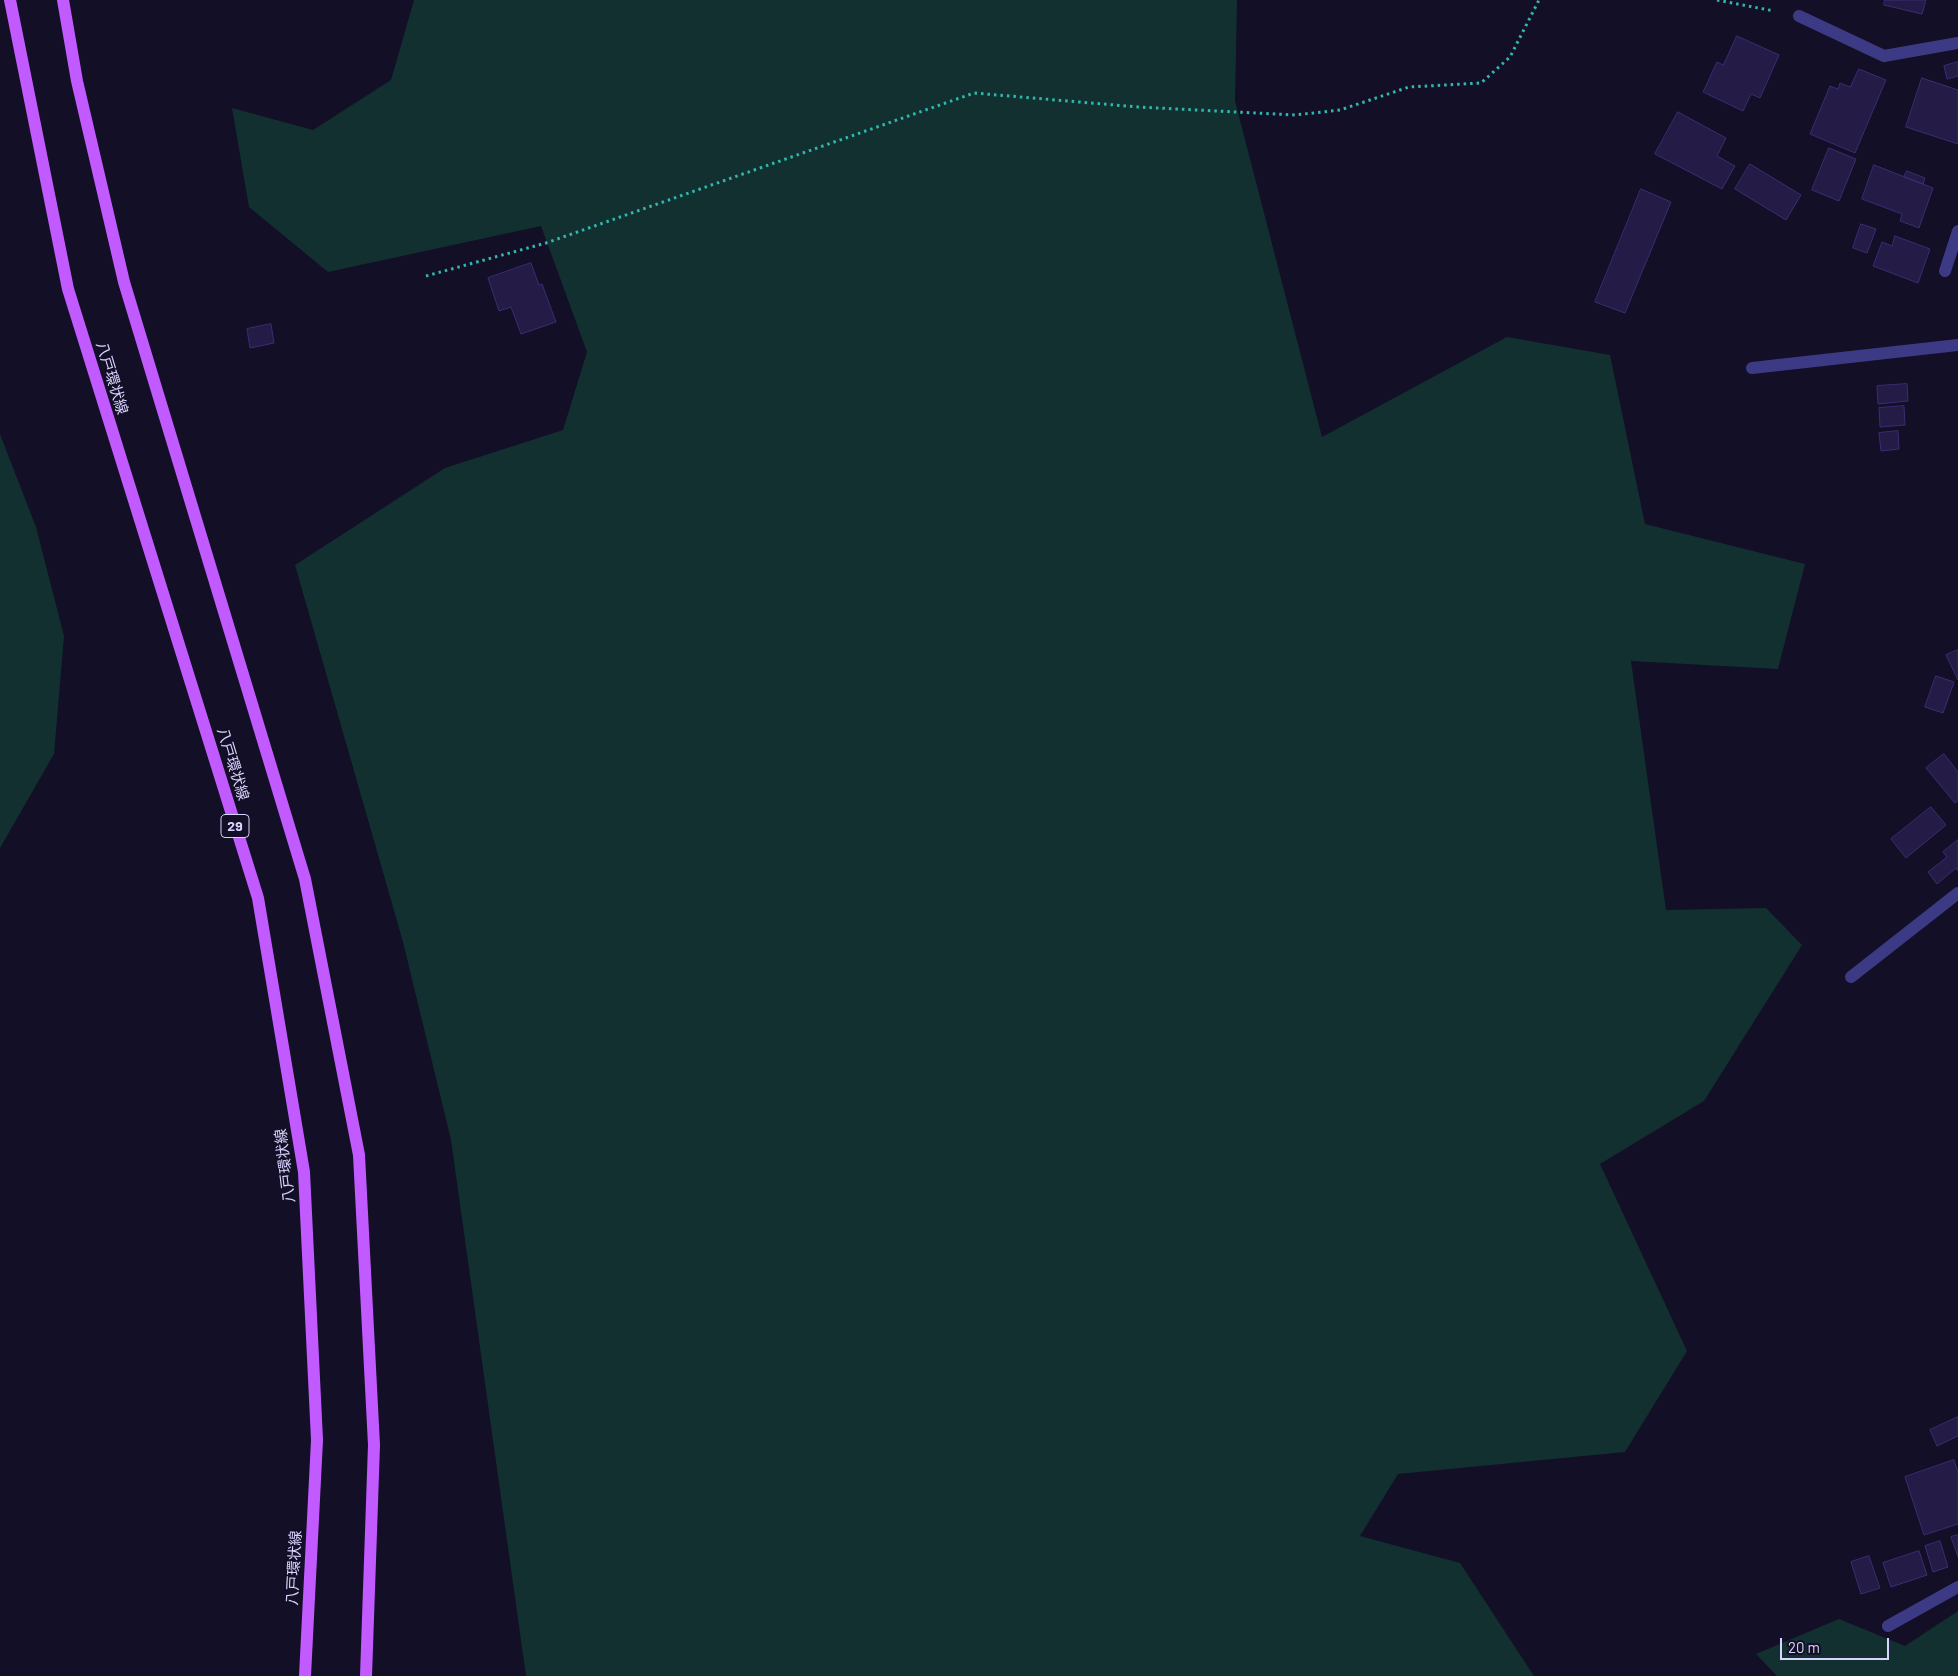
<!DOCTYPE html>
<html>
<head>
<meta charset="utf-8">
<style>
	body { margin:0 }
	#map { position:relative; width:1958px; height:1676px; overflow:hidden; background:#130f26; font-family:Barlow,sans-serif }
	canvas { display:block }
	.scale { position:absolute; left:1780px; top:1638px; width:109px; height:22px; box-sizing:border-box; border:2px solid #d9d4ff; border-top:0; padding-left:6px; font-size:15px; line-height:18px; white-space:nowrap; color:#d9d4ff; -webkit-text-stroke:4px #130f26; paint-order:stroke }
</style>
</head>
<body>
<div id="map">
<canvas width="1958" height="1676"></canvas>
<div class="scale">20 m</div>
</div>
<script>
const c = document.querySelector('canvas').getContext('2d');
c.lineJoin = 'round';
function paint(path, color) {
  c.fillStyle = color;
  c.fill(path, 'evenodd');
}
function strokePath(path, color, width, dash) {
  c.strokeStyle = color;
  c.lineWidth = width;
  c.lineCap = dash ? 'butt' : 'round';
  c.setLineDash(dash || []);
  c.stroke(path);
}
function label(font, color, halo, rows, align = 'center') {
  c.font = font + ' Barlow,"Noto Sans JP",sans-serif';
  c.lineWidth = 4;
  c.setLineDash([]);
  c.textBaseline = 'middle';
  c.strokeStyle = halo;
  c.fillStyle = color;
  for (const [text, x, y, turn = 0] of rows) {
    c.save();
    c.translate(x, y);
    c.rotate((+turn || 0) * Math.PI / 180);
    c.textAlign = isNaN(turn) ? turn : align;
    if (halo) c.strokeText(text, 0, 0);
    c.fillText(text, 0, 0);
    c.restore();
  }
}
paint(new Path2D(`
	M414 0H1237L1235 101 1322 437 1507 337 1610 355 1645 524 1805 564 1778 669 1631 661 1666 910 1766 908 1802 945 1704 1101 1600 1164 1687 1351 1625 1452 1398 1474 1360 1536 1460 1563 1534 1676H526L451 1140 403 942 295 565 445 468 563 430 587 352 541 226 328 272 249 207 232 108 313 130 391 80Z
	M0 434 36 527 64 636 54 754 0 848Z
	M1958 1611V1676H1777L1756 1654 1839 1619 1905 1646Z`), '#12302f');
const building = new Path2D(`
	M1885 0H1926L1922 14 1884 5Z
	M1737 36 1779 55 1760 98 1751 94 1743 111 1703 92 1717 62 1723 65Z
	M1958 62V76L1947 79 1944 66Z
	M1859 69 1886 80 1855 153 1810 134 1830 86 1838 89 1840 83 1850 87Z
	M1922 78 1958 90V144L1906 127Z
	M1678 112 1726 138 1717 156 1735 166 1722 189 1655 154Z
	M1829 148 1856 159 1839 201 1812 190Z
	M1750 164 1801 195 1786 220 1735 189Z
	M1874 165 1933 188 1919 228 1900 221 1902 214 1862 199Z
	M1907 171 1925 178 1923 184 1904 177Z
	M1641 189 1671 202 1625 313 1595 302Z
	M1861 224 1876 229 1867 253 1853 248Z
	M1895 236 1930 249 1918 283 1873 266 1882 242 1892 246Z
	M531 263 539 285 542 284 556 322 521 334 511 307 499 311 488 278Z
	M271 324 274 343 250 348 247 329Z
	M1907 384 1908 401 1878 404 1877 386Z
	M1904 406 1905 425 1880 427 1879 408Z
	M1898 431 1899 449 1881 451 1879 433Z
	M1958 650V680L1946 655Z
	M1936 676 1954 682 1943 713 1925 707Z
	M1944 754 1958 772V801L1955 803 1926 768Z
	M1931 807 1946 825 1906 858 1891 839Z
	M1958 840V871L1956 868 1937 884 1928 872 1947 857 1943 852Z
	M1958 1417V1436L1937 1446 1930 1430Z
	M1954 1460 1958 1472V1524L1924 1535 1905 1477Z
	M1958 1535V1557L1951 1537Z
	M1940 1541 1948 1567 1933 1572 1925 1546Z
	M1919 1551 1927 1575 1891 1587 1883 1563Z
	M1869 1556 1880 1588 1861 1594 1851 1562Z`);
paint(building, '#241b47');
strokePath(building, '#3b2d73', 1);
strokePath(new Path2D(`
	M1717 0 1774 11
	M426 276 546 243 974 93 1138 107 1295 115 1340 110 1409 87 1481 83 1510 57 1539 0`), '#2fb8b0', 3, [2.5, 4]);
strokePath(new Path2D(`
	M1799 16 1884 56 1958 43
	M1945 271 1958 231
	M1752 368 1958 345
	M1851 977 1958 893
	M1888 1626 1958 1587`), '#3d3a85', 12);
strokePath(new Path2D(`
	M10 0 68 289 258 898 304 1172 317 1440 305 1676
	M63 0 77 81 124 282 305 879 359 1155 374 1445 366 1676`), '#c25bff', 12);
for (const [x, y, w] of [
	[235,826,28]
]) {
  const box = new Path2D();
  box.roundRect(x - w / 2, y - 11.5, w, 23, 4);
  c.fillStyle = '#130f26';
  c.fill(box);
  strokePath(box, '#d9d4ff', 1);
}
label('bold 14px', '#d9d4ff', null, [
	["29",235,826]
]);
label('15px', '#d9d4ff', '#130f26', [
	["八戸環状線",112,378,73],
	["八戸環状線",233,764,73],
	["八戸環状線",285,1166,-97],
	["八戸環状線",294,1568,-87]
]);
</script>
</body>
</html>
